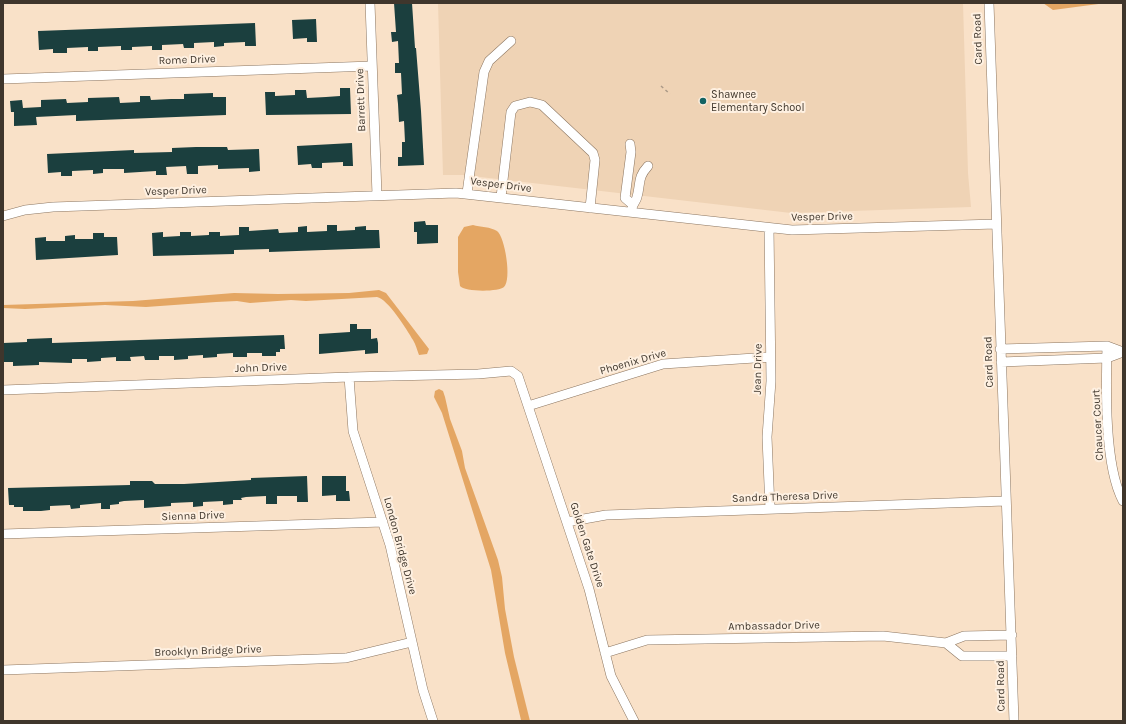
<!DOCTYPE html>
<html>
<head>
<meta charset="utf-8">
<style>
	body { margin:0 }
	#map { position:relative; width:1126px; height:724px; overflow:hidden; background:#f9e1c8; font-family:Karla,sans-serif }
	canvas { display:block }
	.frame { position:absolute; inset:0; border:4px solid #3f362c; pointer-events:none }
</style>
</head>
<body>
<div id="map">
<canvas width="1126" height="724"></canvas>
<div class="frame"></div>
</div>
<script>
const c = document.querySelector('canvas').getContext('2d');
c.lineJoin = 'round';
function paint(path, color) {
  c.fillStyle = color;
  c.fill(path, 'evenodd');
}
function strokePath(path, color, width, dash) {
  c.strokeStyle = color;
  c.lineWidth = width;
  c.lineCap = dash ? 'butt' : 'round';
  c.setLineDash(dash || []);
  c.stroke(path);
}
function label(font, color, halo, rows, align = 'center') {
  c.font = font + ' Karla,sans-serif';
  c.lineWidth = 4;
  c.setLineDash([]);
  c.textBaseline = 'middle';
  c.strokeStyle = halo;
  c.fillStyle = color;
  for (const [text, x, y, turn = 0] of rows) {
    c.save();
    c.translate(x, y);
    c.rotate((+turn || 0) * Math.PI / 180);
    c.textAlign = isNaN(turn) ? turn : align;
    if (halo) c.strokeText(text, 0, 0);
    c.fillText(text, 0, 0);
    c.restore();
  }
}
paint(new Path2D(`
	M438 3H963L968 173 971 207 791 213 463 175H443Z`), '#efd3b5');
paint(new Path2D(`
	M1043 3H1106L1053 10Z
	M473 225C480 227 491 227 497 231 505 237 512 280 504 287 499 292 464 292 460 286L458 272V237L464 227Z
	M379 290 386 293 429 349 427 354 419 355C417 350 416 345 413 340 407 330 388 299 377 297L306 301 291 300 250 303 237 301 216 302 146 307 105 305 25 309 3 308V305L133 301 234 293 278 294 349 293Z
	M439 389 443 391 445 397 450 419 462 451 465 468 498 560 502 577 505 609 514 657 530 721 521 720 505 653 491 570 442 413 434 397 435 391Z`), '#e4a663');
paint(new Path2D(`
	M394 3H412L415 48H416L421 111 424 165 398 166V157H402V142H405L404 121 399 122 398 104 397 95 402 94 401 73H395V63H399L398 41 392 42 391 32H396Z
	M316 19 317 42H307V38L293 39 292 20Z
	M255 23 256 46H245V42L224 43V46L214 47V42L194 43V48H184L183 44 162 45V50H152V46L132 47V50H121V46L98 47V51H88V47L67 48V53H53V49L39 50 38 31Z
	M340 88H350L351 114 266 115 265 92H275V96L295 95V90H306L307 98 326 97 340 96Z
	M213 93V97H226V115L76 121V115L36 117 37 125 14 126V112H11L10 101 22 100 23 108 41 107V100L66 99 67 103 88 102V98L119 97 120 103 140 102V96H150L151 100 171 99H184V94Z
	M352 143 353 166H343V162L322 163V168H312L311 164 298 165 297 146Z
	M196 147H227L228 150 259 149 260 171 249 172V168L218 169V165L198 166V174H187L186 166 166 167 167 175H156V171L124 173V169H103V173L93 174V170L72 171V176H61V172L48 173 47 154 134 150V153L172 152V148Z
	M425 221 426 225H438V243L417 244V232H414V222Z
	M327 225H337V231L355 230V227L366 226V230H379L380 248 269 252V249L234 250V254L153 256 152 233 163 232V237L180 236V232H191V236L209 235V232H220V236L239 235V227H249V231L278 229 279 233 298 232V227L307 226V232L327 231Z
	M93 233H104V237H117L118 255 36 260 35 238 46 237V241H65V236L75 235V239H93Z
	M350 324H357V329H371V339L377 338 378 343V353L365 354V350L319 354V334L350 332Z
	M284 335 285 349H280V352H276V356H262V353H247V357H233V353L217 354V357L203 358V355L188 356V359L174 360V356H159V360H145L144 356 130 357 131 361H116V357L101 358V361L87 362V359H72V363L39 362V365L13 366V362H4L3 360V343L27 342V339L52 338V343Z
	M307 476 308 502H297V496H277V504H266V496L246 497 241 498 242 500H233V504L223 505V501L203 502V506L193 507V502L171 503V506L144 508V500L124 501 119 502V504L110 505V509H101V503L80 505V508L71 509 70 505 50 506V510L41 511H23V507H14V505H9L8 488 130 485V481H152L155 484H184L251 480V478Z
	M322 476H346V491H349L350 501H336V495L322 496Z`), '#1b3f3e');
const minor = new Path2D(`
	M370 3 377 195
	M989 3 1014 721
	M3 79 372 66
	M630 144 631 152 625 198 632 204
	M467 193 484 72 489 61 511 41
	M501 197 511 112 515 106 530 102 542 105 593 153 595 160 590 208
	M632 209C632 204 636 202 637 197 641 183 637 178 648 166
	M3 216 25 210 53 207 456 193 792 230 996 224
	M769 228 771 381 767 437 770 509
	M1107 346C1106 387 1104 466 1123 501
	M1000 349 1107 346 1123 352
	M1001 362 1107 358 1123 352
	M349 377 353 431 390 545 423 690 433 721
	M3 390 349 377 478 374 511 371 518 376 589 589 611 676 634 721
	M528 406 663 364 770 357
	M567 522 606 515 1005 501
	M3 534 383 522
	M946 643 962 656H1012
	M605 653 647 640 883 636 946 643 964 636 1012 635
	M3 670 346 658 412 642`);
strokePath(minor, '#8c7661', 10);
strokePath(new Path2D(`
	M661 86 670 94`), '#ab9987', 1.5, [3, 3]);
strokePath(minor, '#fff', 9);
for (const [x, y, r, color] of [
	[703,101,4,"#136362"]
]) {
  const dot = new Path2D();
  dot.arc(x, y, r, 0, 2 * Math.PI);
  c.fillStyle = color;
  c.fill(dot);
  strokePath(dot, '#fef0e1', 1.5);
}
label('11px', '#3f362c', '#fef0e1', [
	["Card Road",978,39,-92],
	["Rome Drive",187,60,-2],
	["Barrett Drive",361,100,-92],
	["Vesper Drive",501,185,7],
	["Vesper Drive",176,191,-2],
	["Vesper Drive",822,217,-1],
	["Phoenix Drive",633,362,-16],
	["Card Road",989,362,-92],
	["John Drive",261,368,-2],
	["Jean Drive",758,369,-89],
	["Chaucer Court",1098,425,-93],
	["Sandra Theresa Drive",785,497,-2],
	["Sienna Drive",193,516,-2],
	["Golden Gate Drive",587,545,72],
	["London Bridge Drive",400,546,75],
	["Ambassador Drive",774,626,-1],
	["Brooklyn Bridge Drive",208,651,-2],
	["Card Road",1001,686,-91]
]);
label('11px', '#3f362c', '#fef0e1', [
	["Shawnee",711,95],
	["Elementary School",711,108]
], 'left');
</script>
</body>
</html>
